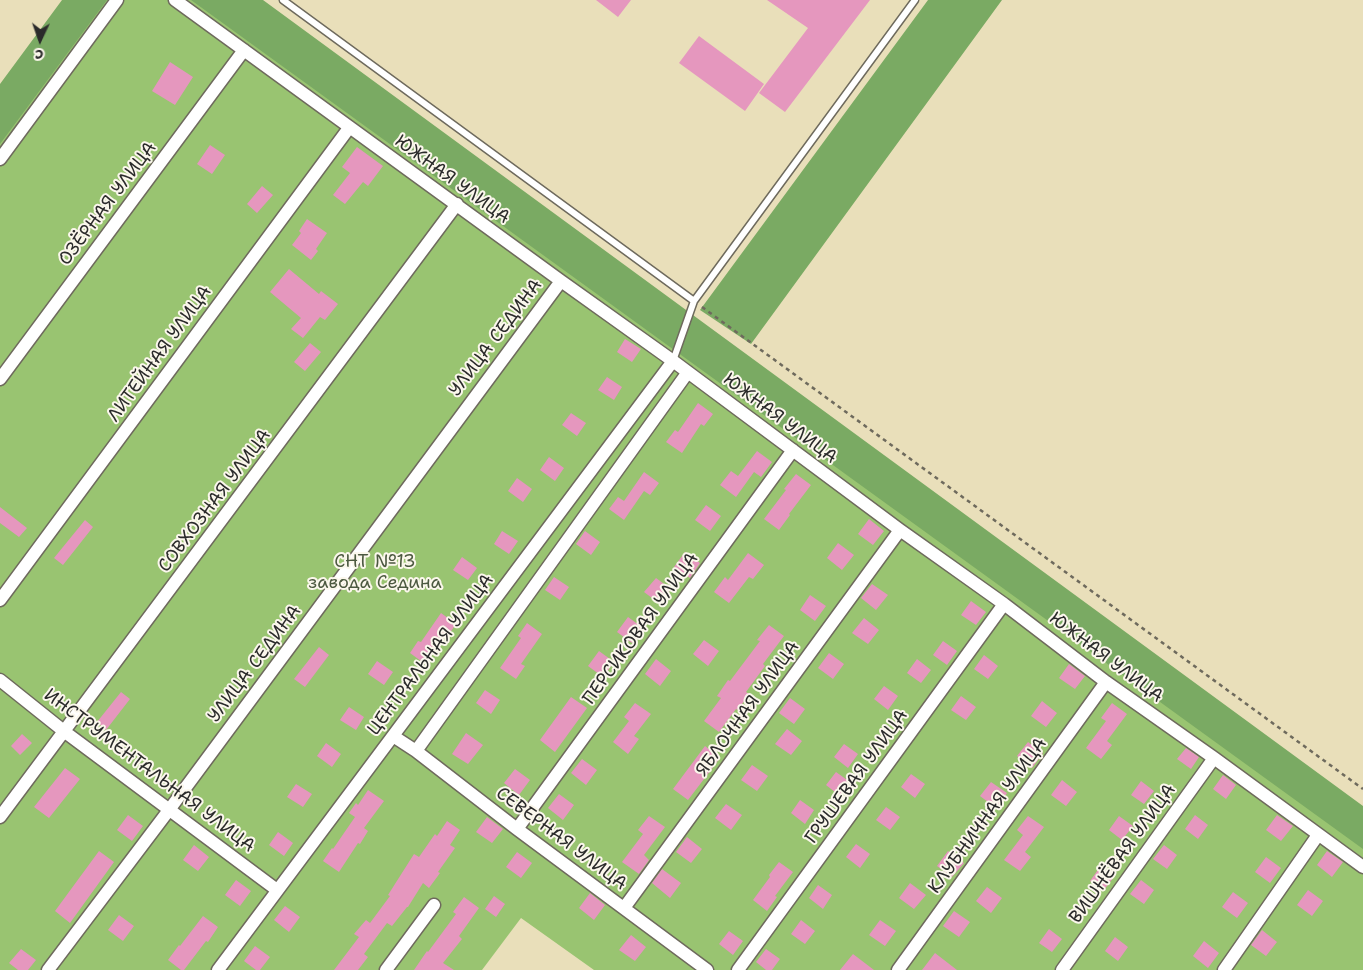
<!DOCTYPE html>
<html>
<head>
<meta charset="utf-8">
<style>
	body { margin:0 }
	#map { position:relative; width:1363px; height:970px; overflow:hidden; background:#e9dfba; font-family:"Shantell Sans",sans-serif }
	canvas { display:block }
	.north { position:absolute; left:15px; top:15px; width:50px; height:50px; -webkit-text-stroke:4px #fbf7ec; paint-order:stroke; rotate:183deg; font-size:14px; font-weight:700; line-height:20px; text-align:center; color:#2b2b2b }
	.north::after { content:''; display:block; margin:auto; width:18px; height:22px; background:#2b2b2b; clip-path:polygon(50% 0,100% 100%,50% 72%,0 100%) }
</style>
</head>
<body>
<div id="map">
<canvas width="1363" height="970"></canvas>
<div class="north">С</div>
</div>
<script>
const c = document.querySelector('canvas').getContext('2d');
c.lineJoin = 'round';
function paint(path, color) {
  c.fillStyle = color;
  c.fill(path, 'evenodd');
}
function strokePath(path, color, width, dash) {
  c.strokeStyle = color;
  c.lineWidth = width;
  c.lineCap = dash ? 'butt' : 'round';
  c.setLineDash(dash || []);
  c.stroke(path);
}
function label(font, color, halo, rows, align = 'center') {
  c.font = font + ' "Shantell Sans",sans-serif';
  c.lineWidth = 4;
  c.setLineDash([]);
  c.textBaseline = 'middle';
  c.strokeStyle = halo;
  c.fillStyle = color;
  for (const [text, x, y, turn = 0] of rows) {
    c.save();
    c.translate(x, y);
    c.rotate((+turn || 0) * Math.PI / 180);
    c.textAlign = isNaN(turn) ? turn : align;
    if (halo) c.strokeText(text, 0, 0);
    c.fillText(text, 0, 0);
    c.restore();
  }
}
paint(new Path2D(`
	M70 0H237L1363 843V970H594L521 918 482 970H0V95Z`), '#99c471');
paint(new Path2D(`
	M62 0H107L0 144V84Z
	M191 0H263L1363 806V849Z
	M928 0H1002L751 344 700 310Z`), '#7aaa63');
paint(new Path2D(`
	M596 0H631L618 17Z
	M767 0H870L785 112 759 93 808 28Z
	M699 36 764 84 745 111 679 63Z
	M170 62 193 77 175 105 152 91Z
	M210 145 225 155 212 174 197 164Z
	M357 147 383 166 368 186 363 182 345 204 333 195 350 173 342 167Z
	M262 186 273 195 257 213 247 204Z
	M307 219 327 233 316 249 318 251 311 260 292 245 301 233 299 231Z
	M289 269 319 294 321 291 338 304 325 320 320 317 303 338 291 329 301 318 270 292Z
	M625 339 641 349 632 362 617 352Z
	M310 343 321 352 305 371 294 362Z
	M607 377 622 387 614 400 598 390Z
	M698 403 713 414 704 426 701 424 682 453 666 442 675 430 678 432Z
	M571 413 586 423 577 436 562 425Z
	M757 451 772 462 761 477 754 472 736 497 720 485 731 471 738 476Z
	M549 457 564 468 555 481 540 470Z
	M644 472 659 483 650 495 644 491 624 520 609 509 618 497 624 501Z
	M796 474 811 485 789 514 790 515 779 530 764 519 786 490 784 489Z
	M517 478 532 489 523 502 508 491Z
	M706 505 721 516 710 531 695 520Z
	M0 507 27 528 19 537 0 523Z
	M869 519 884 531 873 545 858 534Z
	M85 520 93 527 63 565 54 558Z
	M502 531 518 541 509 554 494 544Z
	M585 531 600 542 591 555 576 544Z
	M838 543 854 555 842 570 827 558Z
	M685 552 700 563 690 578 674 567Z
	M748 553 764 565 753 579 749 577 729 603 714 592 725 577 728 580Z
	M462 557 477 568 468 580 453 570Z
	M554 577 569 587 560 600 545 590Z
	M656 578 671 589 660 604 644 592Z
	M872 584 888 595 876 610 861 598Z
	M810 595 826 606 815 621 800 610Z
	M971 601 986 612 976 625 961 615Z
	M441 613 456 624 447 637 445 635 425 664 410 653 418 641 421 642Z
	M628 617 643 628 632 643 617 632Z
	M864 618 879 630 868 644 852 633Z
	M527 623 542 634 521 664 525 666 516 679 500 668 521 638 518 636Z
	M769 625 784 636 763 664 765 666 746 692 749 694 738 710 736 709 719 732 704 721 721 698 717 696 728 680 730 681 760 641 757 640Z
	M704 640 719 651 708 666 693 654Z
	M943 641 957 651 947 665 933 655Z
	M319 647 329 655 305 687 294 679Z
	M599 651 614 662 603 677 588 666Z
	M829 653 844 664 833 679 818 668Z
	M984 655 998 666 988 679 974 669Z
	M656 659 671 671 660 686 645 674Z
	M917 659 931 670 921 683 907 673Z
	M377 661 393 672 384 685 368 674Z
	M1069 664 1085 676 1075 689 1059 678Z
	M884 686 898 696 888 710 874 699Z
	M485 690 500 700 491 714 476 703Z
	M121 692 130 699 106 730 97 722Z
	M961 696 976 707 966 720 951 710Z
	M571 697 587 708 555 752 540 740Z
	M790 698 805 709 794 724 779 713Z
	M1042 701 1057 713 1046 727 1031 716Z
	M635 703 651 714 634 736 639 739 628 754 613 742 629 721 624 717Z
	M1112 703 1127 714 1107 741 1112 745 1101 759 1086 748 1106 721 1101 718Z
	M349 707 364 717 356 730 340 720Z
	M787 729 802 741 791 755 775 744Z
	M466 733 483 745 468 764 452 754Z
	M22 734 32 743 20 755 11 746Z
	M1028 742 1043 753 1032 768 1017 756Z
	M326 743 341 754 332 767 317 756Z
	M844 744 858 754 848 768 834 757Z
	M705 746 720 758 688 800 673 789Z
	M1186 748 1199 757 1191 769 1177 759Z
	M582 759 597 770 586 785 571 773Z
	M752 765 768 776 757 791 741 780Z
	M65 768 80 779 49 818 34 807Z
	M515 769 530 780 519 795 504 783Z
	M836 772 850 782 840 796 826 785Z
	M911 774 925 784 915 798 901 787Z
	M1223 775 1236 785 1226 799 1213 789Z
	M1062 780 1077 792 1066 806 1051 795Z
	M1141 781 1154 791 1144 804 1131 795Z
	M991 782 1007 793 996 808 980 796Z
	M296 784 312 794 303 807 287 797Z
	M368 790 384 801 364 828 368 831 360 844 358 843 339 872 323 861 332 848 333 849 355 817 349 813 356 803 358 805Z
	M559 794 574 805 563 820 548 808Z
	M800 800 814 810 805 824 791 813Z
	M726 804 742 815 731 830 715 818Z
	M886 807 900 817 890 830 876 820Z
	M128 815 143 826 132 841 117 830Z
	M1195 815 1208 825 1198 839 1185 829Z
	M1277 815 1293 826 1281 841 1266 830Z
	M649 816 665 827 644 855 649 860 639 874 622 862 643 834 638 830Z
	M1028 816 1044 827 1025 852 1031 857 1020 871 1004 860 1023 835 1017 830Z
	M1119 816 1133 826 1122 840 1109 830Z
	M487 817 503 829 492 843 476 832Z
	M447 821 460 830 450 845 455 848 438 872 440 873 429 888 423 883 408 907H407L392 926 387 923 364 954 368 957 358 970H334L359 937 354 934 366 920 370 923 390 896 388 895 414 854 419 857 435 834 437 836Z
	M278 832 293 843 284 856 269 845Z
	M687 837 702 849 691 863 676 852Z
	M856 844 870 854 860 868 846 857Z
	M194 845 209 857 198 871 183 860Z
	M1164 845 1177 855 1167 869 1153 859Z
	M99 851 114 862 70 923 55 911Z
	M948 851 964 863 952 877 937 866Z
	M1327 851 1343 862 1332 877 1317 865Z
	M517 852 532 863 521 878 506 867Z
	M1266 857 1281 868 1270 883 1255 872Z
	M779 862 793 872 775 896 777 897 767 911 753 900 770 877 769 875Z
	M1100 867 1114 877 1103 891 1090 881Z
	M662 869 681 883 670 898 652 883Z
	M236 880 251 891 240 906 225 895Z
	M1141 880 1154 890 1144 904 1130 894Z
	M910 883 926 895 914 909 899 898Z
	M818 885 832 895 823 909 809 898Z
	M987 887 1002 898 991 913 976 901Z
	M1308 890 1323 901 1312 916 1297 905Z
	M1233 892 1248 903 1237 918 1222 907Z
	M590 893 605 905 594 920 579 908Z
	M494 896 505 904 496 917 485 909Z
	M464 897 479 908 459 936 462 939 443 963 454 970H414L427 951 428 952 456 914 453 912Z
	M285 906 300 917 289 932 274 920Z
	M954 911 970 922 959 937 943 926Z
	M119 915 134 926 123 941 108 930Z
	M203 916 218 927 208 942 206 941 184 970H181L168 960 179 945 180 946Z
	M801 920 815 931 805 944 791 934Z
	M880 920 896 931 885 946 869 935Z
	M1049 929 1062 939 1052 952 1039 943Z
	M1262 930 1277 942 1266 956 1251 945Z
	M729 931 743 941 733 955 719 944Z
	M631 935 646 947 635 961 619 950Z
	M1115 937 1128 947 1118 961 1105 951Z
	M1204 941 1219 953 1208 968 1193 956Z
	M255 946 270 957 260 970H256L244 961Z
	M21 949 36 960 28 970H18L9 963Z
	M766 949 780 959 772 970H766L756 962Z
	M935 953 957 970H922Z
	M853 954 874 970H840Z`), '#e597be');
const lane = new Path2D(`
	M283 0 694 301 915 0
	M673 361 694 301`);
const street = new Path2D(`
	M175 0 561 281 673 361 900 530 1004 604 1106 682 1214 758 1363 867
	M0 159 117 0
	M0 379 244 50
	M0 600 349 128
	M0 680 65 732 277 890
	M393 736 416 751 517 829 707 970
	M416 751 688 372
	M0 817 457 204
	M517 829 793 450
	M624 908 900 530
	M48 970 169 810 561 281
	M218 970 673 361
	M386 970 434 905
	M738 970 1004 604
	M898 970 1106 682
	M1062 970 1214 758
	M1224 970 1318 835`);
strokePath(lane, '#6e6a5d', 9);
strokePath(street, '#6e6a5d', 15);
strokePath(new Path2D(`
	M702 307 1363 789`), '#6e6a5d', 2.5, [4, 4]);
strokePath(lane, '#fff', 6);
strokePath(street, '#fff', 12);
label('18px', '#2b2b2b', '#fbf7ec', [
	["ЮЖНАЯ УЛИЦА",452,180,36],
	["ОЗЁРНАЯ УЛИЦА",108,204,-53],
	["УЛИЦА СЕДИНА",496,338,-53],
	["ЛИТЕЙНАЯ УЛИЦА",160,354,-54],
	["ЮЖНАЯ УЛИЦА",780,419,37],
	["СОВХОЗНАЯ УЛИЦА",215,501,-53],
	["ПЕРСИКОВАЯ УЛИЦА",641,629,-54],
	["ЦЕНТРАЛЬНАЯ УЛИЦА",431,655,-53],
	["ЮЖНАЯ УЛИЦА",1106,658,37],
	["УЛИЦА СЕДИНА",255,664,-53],
	["ЯБЛОЧНАЯ УЛИЦА",748,709,-54],
	["ИНСТРУМЕНТАЛЬНАЯ УЛИЦА",149,771,37],
	["ГРУШЕВАЯ УЛИЦА",857,777,-54],
	["КЛУБНИЧНАЯ УЛИЦА",988,816,-54],
	["СЕВЕРНАЯ УЛИЦА",561,839,37],
	["ВИШНЁВАЯ УЛИЦА",1123,854,-54]
]);
label('18px', '#4c5940', '#fbf7ec', [
	["СНТ №13",375,562],
	["завода Седина",375,583]
]);
</script>
</body>
</html>
